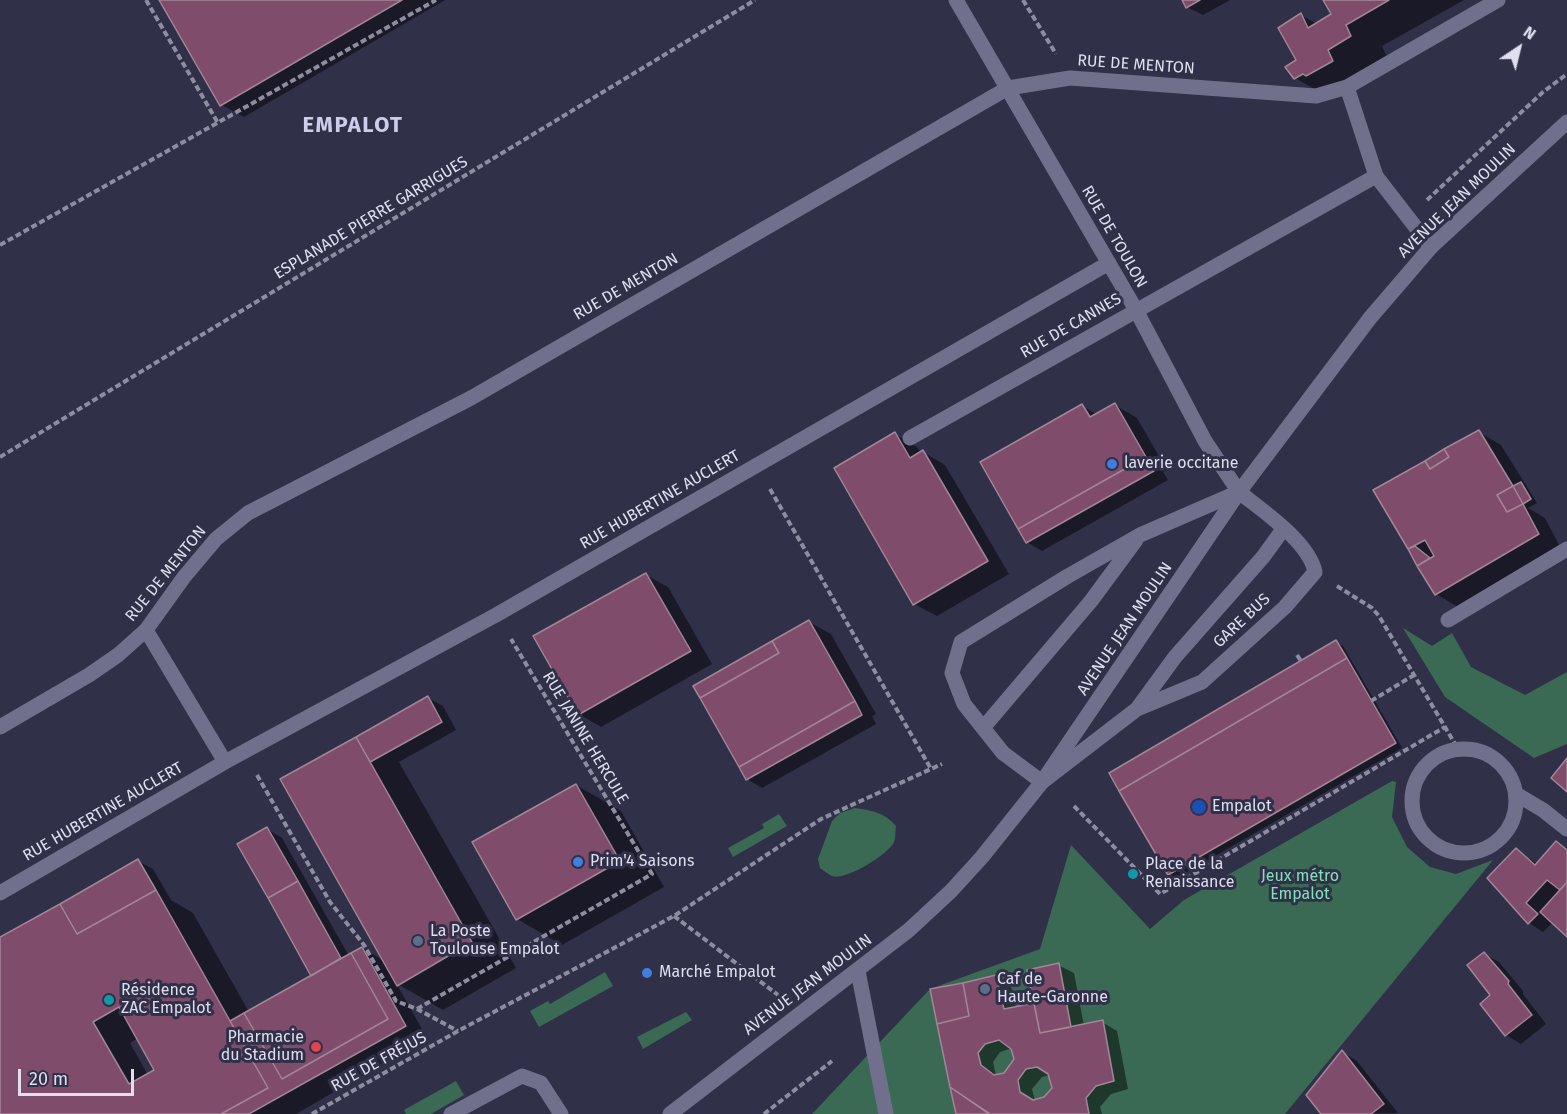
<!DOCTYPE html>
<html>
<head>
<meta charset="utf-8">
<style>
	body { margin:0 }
	#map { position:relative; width:1567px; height:1114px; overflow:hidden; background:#313049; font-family:"Fira Sans",sans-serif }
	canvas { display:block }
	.north { position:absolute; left:1489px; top:18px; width:60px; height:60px; -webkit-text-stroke:4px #313049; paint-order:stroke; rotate:35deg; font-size:16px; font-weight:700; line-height:24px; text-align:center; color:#dfdfef }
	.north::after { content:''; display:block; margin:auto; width:21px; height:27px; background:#dfdfef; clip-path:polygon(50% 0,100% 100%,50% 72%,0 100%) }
	.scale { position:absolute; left:18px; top:1069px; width:116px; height:27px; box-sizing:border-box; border:3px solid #dfdfef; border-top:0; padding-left:8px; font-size:18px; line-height:21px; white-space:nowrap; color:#dfdfef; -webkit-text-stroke:4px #313049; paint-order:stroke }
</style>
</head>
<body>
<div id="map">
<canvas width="1567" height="1114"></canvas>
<div class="north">N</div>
<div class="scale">20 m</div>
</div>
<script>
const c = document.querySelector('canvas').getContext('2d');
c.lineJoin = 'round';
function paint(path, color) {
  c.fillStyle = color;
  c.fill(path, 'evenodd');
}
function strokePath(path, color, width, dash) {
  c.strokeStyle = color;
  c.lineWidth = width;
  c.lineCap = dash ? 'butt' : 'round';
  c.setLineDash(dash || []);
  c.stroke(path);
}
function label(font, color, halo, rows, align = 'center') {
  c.font = font + ' "Fira Sans",sans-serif';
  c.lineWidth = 6;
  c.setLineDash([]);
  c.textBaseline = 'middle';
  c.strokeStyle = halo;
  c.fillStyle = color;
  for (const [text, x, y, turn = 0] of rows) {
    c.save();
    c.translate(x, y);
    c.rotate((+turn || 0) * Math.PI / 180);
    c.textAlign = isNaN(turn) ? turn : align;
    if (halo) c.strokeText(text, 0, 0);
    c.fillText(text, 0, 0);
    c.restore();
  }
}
paint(new Path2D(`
	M1403 628 1432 646 1452 633 1471 667 1525 695 1567 672V744L1534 758 1445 697Z
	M1392 781 1396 782 1392 817 1407 847 1430 867 1456 874 1493 860 1285 1114H812L930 989 1040 949 1071 845 1150 929 1184 900Z
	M855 808C873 811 884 812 896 826 895 832 896 840 893 844 885 856 845 881 832 876 828 874 823 870 820 868L818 859 832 821 840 813Z
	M779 814 787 826 733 857 728 848 764 828 762 824Z
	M605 972 613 986 539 1027 530 1011 548 1001 550 1004Z
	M686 1012 692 1020 643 1049 637 1037Z
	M456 1081 464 1095 431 1114H406L404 1110Z`), '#3a6954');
paint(new Path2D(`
	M160 0H445L244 117 222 105Z
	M1184 0H1230L1203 15 1187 7Z
	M1325 0H1464L1382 46 1387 57 1341 95 1332 99 1295 78 1298 61 1301 15 1317 24 1333 14Z
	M1115 405 1137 418 1167 470 1163 472 1168 480 1042 551 1027 542 1082 406 1098 415Z
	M1479 432 1501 445 1537 503 1528 508 1545 518 1560 547 1458 607 1436 594 1375 491Z
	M895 434 917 447 921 453 923 452 945 465 1009 574 937 616 914 604Z
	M646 575 668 587 712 664 601 727 579 714Z
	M809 622 831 634 876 714 872 716 876 724 762 788 747 779Z
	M1336 642 1343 646 1402 748 1177 878 1169 874 1111 773Z
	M428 698 443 706 456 730 399 762 516 968 443 1010 396 983 427 1038 296 1114H0V939L138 861 153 869 171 900 193 913 249 1012 313 976 267 829 282 838 349 956 362 948 386 962 282 780ZM138 1038 156 1070 148 1075 130 1043Z
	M576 785 621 811 664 887 562 945 517 919Z
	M1556 843 1567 849V935L1553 922 1543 932 1529 923 1516 850 1538 864Z
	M1484 954 1499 962 1523 991V994L1546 1024 1521 1044 1506 1035 1482 1004 1492 996Z
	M1058 965 1074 973 1084 1026 1102 1022 1117 1031 1128 1089 1111 1094 1100 1107 1102 1114H957L996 977 1011 986 1016 1008 1036 1004ZM1012 1048 1015 1059 1004 1074 996 1076 993 1062 1000 1052ZM1050 1075 1053 1088 1045 1099 1035 1101 1032 1089 1042 1077Z
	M1342 1052 1357 1061 1398 1113 1323 1114Z`), '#0007');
const building = new Path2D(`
	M159 0H402L220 106Z
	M1182 0H1200L1186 8Z
	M1323 0H1389L1346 25 1351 36 1328 50 1333 61 1306 76 1303 74 1294 79 1285 67 1296 60 1278 28 1301 13 1308 28 1331 14Z
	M1115 403 1146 457 1018 529 980 462 1082 404 1090 417Z
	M1479 430 1513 486 1497 495 1507 512 1523 504 1539 534 1435 595 1417 566 1434 556 1425 540 1408 549 1373 490 1425 461 1430 469 1449 457 1444 449Z
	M895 432 910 458 923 450 988 561 913 605 834 468Z
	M1444 449 1449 457 1430 469 1425 461Z
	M1146 457 1154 471 1026 543 1018 529Z
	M1521 482 1531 499 1523 504 1513 486Z
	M1513 486 1523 504 1507 512 1497 495Z
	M1415 546 1430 558 1417 566 1408 549Z
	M646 573 691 651 578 715 533 636Z
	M809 620 855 701 739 767 700 698 779 653 772 641Z
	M1336 640 1347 658 1119 791 1109 773Z
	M772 641 779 653 700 698 693 686Z
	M1347 658 1396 743 1168 875 1119 791Z
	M428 696 442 722 370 762 356 737Z
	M855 701 862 715 746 780 739 767Z
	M356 737 472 942 397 986 280 779Z
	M1567 758V792L1551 778Z
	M576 784 620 861 516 920 472 842Z
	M267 827 298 881 268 898 237 844Z
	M1556 841 1567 850V882L1560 890 1547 880 1526 903 1538 914 1528 924 1487 878 1516 848 1535 865Z
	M138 859 156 890 77 934 60 904Z
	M298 881 341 958 311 976 268 898Z
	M1567 882V937L1540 912Z
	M156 890 268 1088 221 1114H0V937L60 904 77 934ZM119 1007 154 1070 129 1084 93 1022Z
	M362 947 406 1026 249 1114H221L268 1088 230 1021 244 1013 282 1079 388 1019 351 953Z
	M1484 952 1509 981 1508 984 1532 1015 1505 1036 1480 1004 1490 995 1467 965Z
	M351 953 388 1019 282 1079 244 1013Z
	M1059 963 1071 1027 1040 1033 1027 970Z
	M996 975 1004 1009 1034 1003 1040 1033 1103 1020 1114 1081 1096 1086 1086 1098 1089 1114H989L950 1087 937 1024 969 1016 963 983ZM999 1040 1011 1049 1014 1059 1004 1073 994 1075 981 1065 978 1053 985 1044ZM1037 1067 1048 1074 1052 1088 1044 1097 1033 1100 1020 1092 1018 1080 1026 1069Z
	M963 983 969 1016 937 1024 930 989Z
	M1342 1050 1384 1104 1371 1114H1321L1306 1095Z
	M950 1087 989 1113V1114H956Z`);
paint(building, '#7f4c6c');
strokePath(building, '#a28596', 1.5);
strokePath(new Path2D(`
	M146 0 218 123
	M1023 0 1056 54
	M1427 200 1543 92 1567 74
	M0 245 436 0
	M0 457 755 0
	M770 489 931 769
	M1337 586 1372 608 1379 616 1458 749
	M1297 655 1301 661
	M1371 701 1414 675
	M257 775 330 902 364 945 396 1001 417 1009 458 1031
	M1074 806 1160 894 1445 727
	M674 916 778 995
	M417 1009 652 874 511 639
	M312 1114 458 1031 674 916 821 819 942 764
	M764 1114 832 1061`), '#8d8ca0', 4, [6, 3]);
strokePath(new Path2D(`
	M1347 87 1498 0
	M910 438 1376 176
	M1239 492C1263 511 1309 542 1315 572L1285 607 1202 682 1137 709 1042 782 1003 753 964 704 952 673 961 642 1068 576 1140 535Z
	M1448 620 1567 549
	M1137 709 1175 657 1263 557 1284 528
	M0 727 89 675 118 655 146 630 184 577 216 539 248 513 471 398 1008 88 1070 78 1316 96 1347 87 1376 176 1431 247
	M983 728 1091 601 1136 540
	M1412 801a52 52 0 1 1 104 0a52 52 0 1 1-104 0Z
	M858 971 886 1114
	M451 1114 522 1076 541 1083 561 1114`), '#71708c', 15);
strokePath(new Path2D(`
	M956 0 1136 310 1205 441 1239 492
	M225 762 496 615 1109 263
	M1516 794 1543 810 1567 829
	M0 893 225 762 146 630
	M670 1114 909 930 951 891 982 857 1042 782 1239 492 1370 318 1431 247 1567 122`), '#71708c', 15);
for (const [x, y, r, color] of [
	[1112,464,6,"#3f7fe0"],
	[1199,807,8,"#1a4fb4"],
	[578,862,6,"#3f7fe0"],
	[1133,874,6,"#0f9aa8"],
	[418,941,6,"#5c6f8a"],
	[647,973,6,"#3f7fe0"],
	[985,989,6,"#5c6f8a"],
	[109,1000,6,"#0f9aa8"],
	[316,1047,6,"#e0444e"]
]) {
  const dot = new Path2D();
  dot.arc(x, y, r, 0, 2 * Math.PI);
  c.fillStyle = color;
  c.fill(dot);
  strokePath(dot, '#313049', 2);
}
label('16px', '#dfdfef', '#313049', [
	["RUE DE MENTON",1136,65,4],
	["AVENUE JEAN MOULIN",1457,201,-44],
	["ESPLANADE PIERRE GARRIGUES",371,218,-31],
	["RUE DE TOULON",1114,237,60],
	["RUE DE MENTON",626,287,-30],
	["RUE DE CANNES",1071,326,-30],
	["RUE HUBERTINE AUCLERT",660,500,-30],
	["RUE DE MENTON",166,574,-51],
	["GARE BUS",1242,621,-43],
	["AVENUE JEAN MOULIN",1125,629,-56],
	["RUE JANINE HERCULE",585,738,59],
	["RUE HUBERTINE AUCLERT",103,812,-30],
	["AVENUE JEAN MOULIN",808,985,-37],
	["RUE DE FRÉJUS",379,1062,-29]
]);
label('16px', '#dfdfef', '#313049', [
	["laverie occitane",1124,464],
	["Empalot",1212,807],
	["Prim'4 Saisons",590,862],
	["Place de la",1145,865],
	["Renaissance",1145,883],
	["La Poste",430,932],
	["Toulouse Empalot",430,950],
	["Marché Empalot",659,973],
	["Caf de",997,980],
	["Haute-Garonne",997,998],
	["Résidence",121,991],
	["ZAC Empalot",121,1009],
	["Pharmacie",304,1038,"right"],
	["du Stadium",304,1056,"right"]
], 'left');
label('16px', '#80e1b6', '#313049', [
	["Jeux métro",1300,877],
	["Empalot",1300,895]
]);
c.letterSpacing = '1.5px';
label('bold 22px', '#cccceb', '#313049', [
	["EMPALOT",353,126]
]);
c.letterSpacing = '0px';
</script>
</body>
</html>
